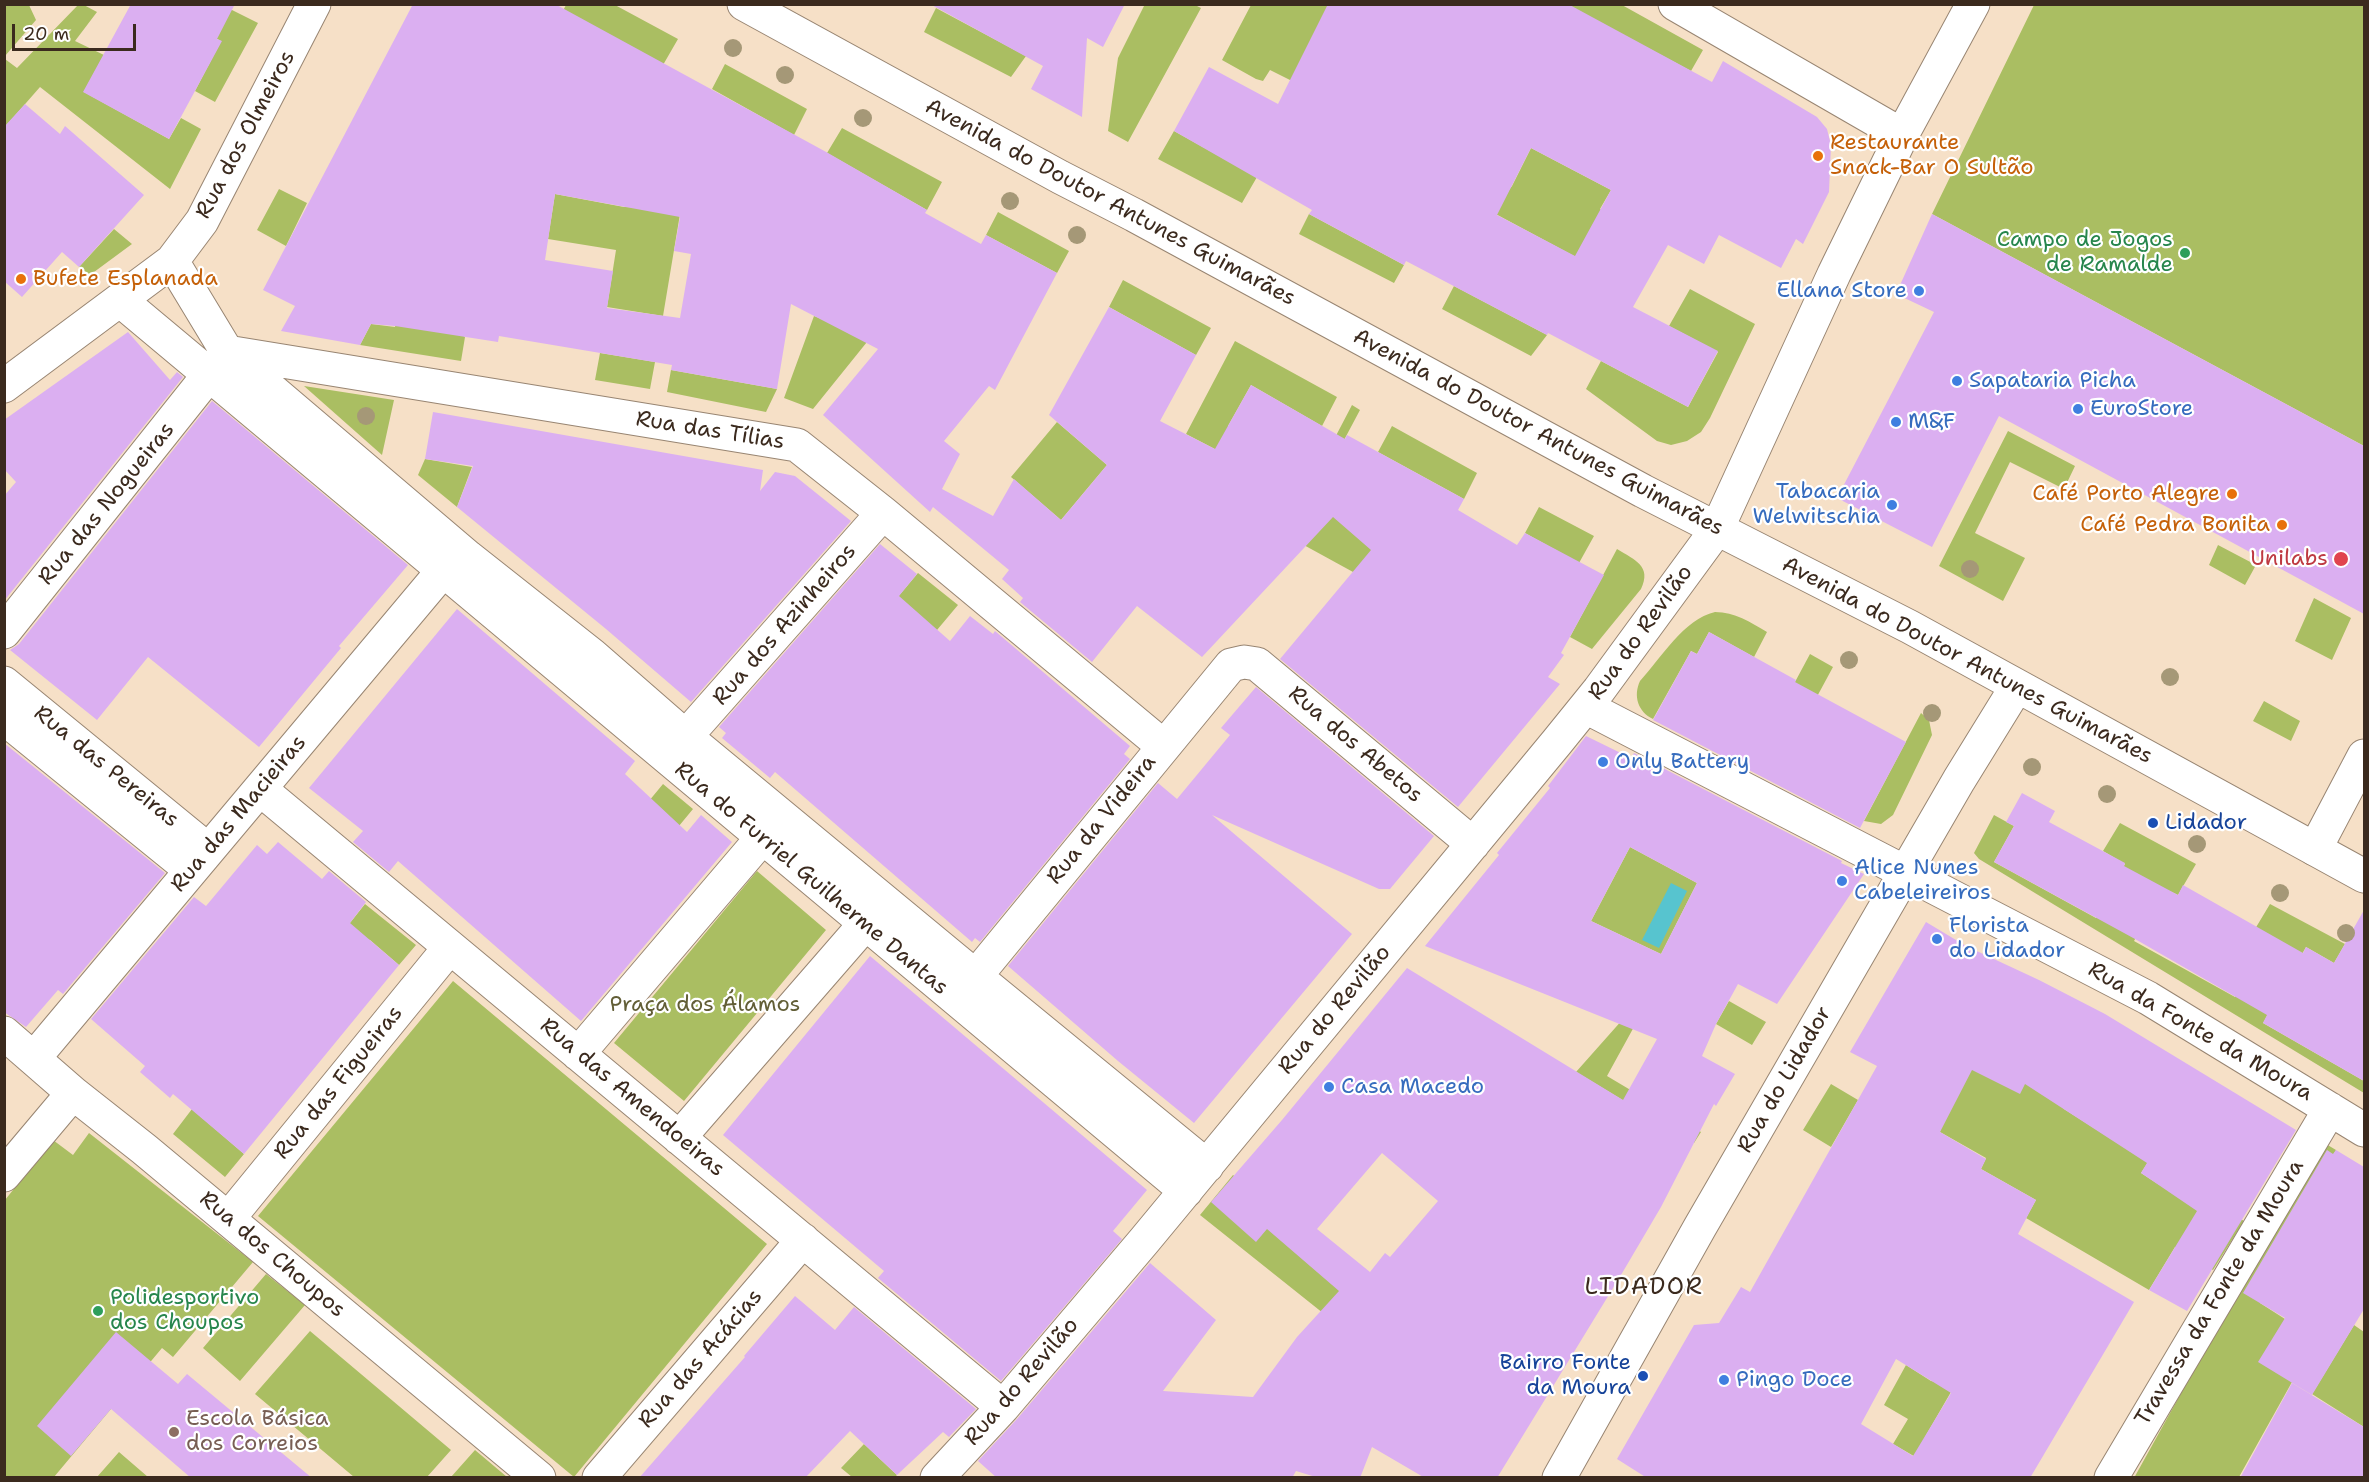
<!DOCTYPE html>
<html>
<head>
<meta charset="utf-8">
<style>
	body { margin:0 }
	#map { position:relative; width:2369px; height:1482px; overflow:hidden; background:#f6e0c7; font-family:"Shantell Sans",sans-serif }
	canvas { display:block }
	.frame { position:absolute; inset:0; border:6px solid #3b2a1e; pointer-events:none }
	.scale { position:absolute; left:12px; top:24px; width:124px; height:27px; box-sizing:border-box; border:3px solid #3b2a1e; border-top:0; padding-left:8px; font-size:18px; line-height:21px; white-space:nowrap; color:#3b2a1e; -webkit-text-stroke:4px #fff; paint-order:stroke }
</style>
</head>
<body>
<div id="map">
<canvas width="2369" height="1482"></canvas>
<div class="frame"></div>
<div class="scale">20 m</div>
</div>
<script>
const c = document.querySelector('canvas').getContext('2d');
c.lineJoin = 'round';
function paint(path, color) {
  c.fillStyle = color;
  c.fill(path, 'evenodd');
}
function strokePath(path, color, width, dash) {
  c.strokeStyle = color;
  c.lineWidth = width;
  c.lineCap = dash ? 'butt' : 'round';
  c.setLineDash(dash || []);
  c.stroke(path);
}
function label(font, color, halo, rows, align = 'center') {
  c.font = font + ' "Shantell Sans",sans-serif';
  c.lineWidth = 4.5;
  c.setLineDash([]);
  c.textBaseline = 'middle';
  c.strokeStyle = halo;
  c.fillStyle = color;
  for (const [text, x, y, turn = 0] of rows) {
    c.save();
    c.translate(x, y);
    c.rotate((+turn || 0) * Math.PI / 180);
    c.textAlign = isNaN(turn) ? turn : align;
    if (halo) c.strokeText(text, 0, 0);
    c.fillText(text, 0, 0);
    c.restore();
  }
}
paint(new Path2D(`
	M5 4 29 5 36 20 5 56Z
	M82 4 97 12 75 41 104 55 84 92 169 139 181 118 201 129 170 189 40 87 5 127V59L17 68 78 5Z
	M1145 4 1195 5 1201 8 1128 142 1108 131 1118 58Z
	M1383 4 1292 81 1270 70 1263 81 1256 79 1222 60 1251 5Z
	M222 5 258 23 215 102 195 91 221 41 175 16Z
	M566 5H615L678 39 663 65 538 58Z
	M1567 5H1622L1703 50 1691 71Z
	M2034 5H2364V446L1932 214Z
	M936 8 1026 56 1011 77 924 32Z
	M725 64 807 109 794 135 712 89Z
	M842 128 942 182 927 210 827 153Z
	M1174 131 1257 177 1242 203 1158 159Z
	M1531 148 1611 190 1600 209 1609 215 1585 262 1492 212 1512 186Z
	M279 189 307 203 286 246 257 230Z
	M555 194 624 207 681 208 663 316 607 307 616 250 548 239Z
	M998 212 1069 251 1057 273 986 235Z
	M1309 214 1404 265 1394 283 1299 234Z
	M114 229 132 244 90 275 79 267Z
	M404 277 465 337 461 361 360 345 371 324 395 327Z
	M1123 280 1211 328 1196 355 1109 307Z
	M1454 286 1547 335 1531 356 1442 309Z
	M1690 289 1755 324 1710 418 1701 432 1687 441 1671 445 1657 441 1586 389 1601 361 1688 407 1718 352 1669 326Z
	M814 316 871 337 813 409 784 398Z
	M1235 341 1337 397 1322 426 1251 385 1228 426 1234 459 1186 434Z
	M600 353 655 362 650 389 595 380Z
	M671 370 777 389 766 412 667 392Z
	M304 386 394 400 382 455Z
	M1352 405 1360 410 1319 487 1391 527 1364 578 1291 538 1305 495Z
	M1057 422 1107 465 1061 520 1011 477Z
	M1392 426 1477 473 1464 499 1378 452Z
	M2008 431 2075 466 2064 489 2010 462 1975 533 2025 558 2003 601 1939 566Z
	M425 459 472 467 457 507 418 475Z
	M1539 507 1594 536 1579 563 1525 533Z
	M2218 545 2256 565 2245 585 2209 565Z
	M1617 549C1635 560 1652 566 1641 589L1592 649 1570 637Z
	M918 573 958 605 937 630 880 618Z
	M2314 598 2351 618 2332 660 2295 641Z
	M1715 612C1735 612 1750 622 1767 632L1754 657 1709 632 1697 654 1691 651 1653 719C1638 712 1633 696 1640 681 1661 658 1684 619 1715 612Z
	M1810 654 1833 667 1774 776 1751 764Z
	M2264 701 2300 721 2291 741 2253 721Z
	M1921 713 1929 720 1932 735 1893 815 1881 824 1864 821Z
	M663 784 693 809 669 838 639 813Z
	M1994 815 2014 826 1994 862 2096 918 2125 864 2103 851 2120 823 2196 864 2178 895 2163 888 2134 941 2235 997 2266 943 2252 934 2270 904 2345 944 2334 963 2306 947 2263 1023 2364 1081V1093L1979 859 1974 853Z
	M1630 847 1697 883 1661 954 1591 921Z
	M757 871 826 930 684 1101 614 1043Z
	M365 904 416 945 399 965 370 940 342 933Z
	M1967 947 2033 1069 2064 1109 2148 1162 2141 1173 2158 1184 2204 1195 2244 1221 2213 1270 2175 1247 2149 1290 2026 1218 2036 1200 1981 1169 1986 1158 1940 1132Z
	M1663 974 1607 1076 1701 1132 1694 1143 1576 1072Z
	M453 981 767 1244 574 1477 258 1216Z
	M1729 1001 1766 1022 1752 1045 1716 1024Z
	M1831 1084 1858 1100 1831 1147 1803 1130Z
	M192 1109 244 1154 225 1177 173 1134Z
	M89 1133 253 1262 173 1357 162 1348 54 1477 5 1478V1200L53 1140 73 1155Z
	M2321 1141 2336 1150 2280 1251 2276 1276 2260 1303 2285 1319 2292 1382 2239 1477 2134 1478Z
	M1233 1175 1380 1296 1348 1333 1200 1215Z
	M266 1274 305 1305 240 1381 203 1348Z
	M2354 1325 2364 1332V1427L2312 1394Z
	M310 1331 451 1450 427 1477H354L255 1394Z
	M1906 1365 1931 1381 1955 1385 1925 1437 1950 1477 1893 1444 1908 1419 1884 1405Z
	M864 1444 897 1475 895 1477H852L841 1468Z
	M475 1450 507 1477H451Z
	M119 1452 148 1477H97Z`), '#aabe62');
paint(new Path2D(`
	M1671 883 1687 891 1659 948 1642 940Z`), '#57c4cf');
paint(new Path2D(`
	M131 4H235L217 39 222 41 169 139 83 92Z
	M413 4H555L828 153 927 210 925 213 981 244 986 235 1057 273 995 390 989 386 944 441 960 454 942 489 993 516 1014 479 1061 520 1107 465 1049 415 1109 307 1196 355 1160 421 1215 449 1251 385 1345 439 1347 435 1464 499 1458 510 1517 545 1525 533 1604 575 1561 653 1564 655 1548 677 1560 684 1458 807 1280 659 1371 550 1333 517 1202 657 1137 606 1092 662 1020 602 1023 598 1002 579 1009 570 933 507 930 512 823 415 878 349 791 304 777 389 671 370 672 365 499 336 498 342 395 326 371 324 360 345 281 331 295 306 263 290ZM555 194 680 217 674 251 691 254 680 318 607 308 613 271 545 260Z
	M930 4H1125L1103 47 1087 38 1082 117 1031 89 1043 66Z
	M1328 4H1568L1712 82 1723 61 1817 117 1827 129 1831 145 1829 192 1803 244 1796 239 1781 268 1719 235 1704 264 1668 245 1633 307 1718 351 1688 407 1548 333 1547 335 1406 261 1404 265 1309 214 1312 210 1174 131 1209 67 1278 104ZM1531 148 1611 190 1575 256 1497 215Z
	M25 104 60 134 65 126 144 195 79 267 62 252 22 297 4 281V127Z
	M1932 214 2364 446V614L1999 416 1932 547 1837 498 1934 312 1896 294Z
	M128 332 170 380 177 372 183 377 4 601V496L16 482 4 469V420Z
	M212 401 408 565 339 646 341 648 259 747 148 657 97 720 10 650 19 644Z
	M433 412 763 470 760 491 775 472 795 476 851 521 691 702 606 629 457 507 473 466 425 459Z
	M880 544 917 574 899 596 950 641 970 616 993 634 995 631 1130 746 1124 754 1130 759 980 942 975 938 972 942 775 772 770 778 722 738 726 733 719 727Z
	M457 609 635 761 625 774 687 832 701 815 732 842 581 1021 398 861 389 872 353 842 363 831 309 788Z
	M1709 632 1796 680 1795 682 1906 742 1860 828 1653 720 1691 651 1697 654Z
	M1256 687 1434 836 1390 889H1379L1212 815 1352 934 1194 1123 1118 1061 1008 966 1158 783 1177 799 1230 735 1221 728Z
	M1586 736 1631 758 1634 753 1842 861 1841 863 1864 874 1777 1004 1738 984 1716 1024 1702 1056 1735 1074 1716 1106 1714 1104 1661 1207 1621 1275 1497 1478H1425L1372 1447 1360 1478H1319L1296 1471 1292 1478H997L978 1461 1017 1419 1150 1263 1216 1320 1163 1391 1253 1397 1297 1337 1339 1291 1267 1229 1256 1242 1211 1202 1282 1120 1407 968 1623 1100 1657 1039 1425 946 1499 855 1497 853 1550 788 1548 786ZM1630 847 1697 883 1661 954 1591 921ZM1382 1153 1438 1201 1390 1257 1385 1253 1370 1272 1317 1229Z
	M4 743 165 873 63 994 58 990 26 1027 4 1012Z
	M2022 793 2055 811 2049 822 2125 863 2124 866 2178 895 2183 885 2303 953 2306 947 2334 963 2364 910V1081L2263 1023 2267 1015 2135 939 1994 862 2014 826 2006 822Z
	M278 842 322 879 329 871 366 902 350 923 399 965 244 1154 173 1094 170 1098 140 1072 145 1066 91 1019 194 897 206 906 257 845 267 854Z
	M1926 922 1966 946 2039 980 2105 1014 2296 1130 2187 1311 2149 1290 2197 1211 2141 1173 2147 1163 2025 1084 2020 1094 1972 1070 1940 1132 1986 1159 1981 1169 2036 1200 2018 1234 2134 1302 2030 1478H1647L1617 1459 1694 1325 1719 1323 1741 1287 1750 1292 1877 1066 1850 1052ZM1896 1359 1951 1393 1913 1456 1861 1424Z
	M870 956 1147 1190 1113 1231 1122 1239 1001 1381 878 1278 884 1271 723 1135Z
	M2327 1150 2333 1154 2336 1150 2364 1167V1309L2312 1395 2258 1362 2285 1318 2243 1293Z
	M795 1296 835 1330 854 1307 976 1409 949 1437 943 1432 897 1475 850 1431 805 1478H639L745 1357 744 1356Z
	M116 1332 178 1384 187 1374 312 1478H191L111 1409 71 1456 37 1426Z
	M2292 1383 2364 1427V1478H2240Z`), '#dbaff1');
const minor = new Path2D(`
	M1675 4 1902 135
	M172 261 227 352 468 557 592 655 686 737 975 976 1207 1166
	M120 300 1186 1191
	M4 386 172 261 202 221 314 4
	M4 632 227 352 797 445 883 513 1163 746
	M4 683 208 850
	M1586 707 2148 998 2364 1130
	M4 718 191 870
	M672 752 883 513
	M260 789 1003 1407
	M2315 849 2364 756
	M961 994 1231 665 1244 662 1257 664 1473 844
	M4 1033 73 1093 144 1149 539 1478
	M578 1054 762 838
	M34 1058 457 554
	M679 1138 865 924
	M4 1175 73 1093
	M228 1219 450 947
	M599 1478 803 1240
	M937 1478 1003 1407 1144 1241 1557 742 1599 690 1717 529 1834 274 1902 135 1973 4
	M2111 1478 2330 1109`);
const major = new Path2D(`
	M744 4 1060 177 1134 215 1643 491 1910 627 2364 876
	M1559 1478 1700 1227 1959 780 2017 686`);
strokePath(minor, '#988572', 35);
strokePath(major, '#988572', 35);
strokePath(minor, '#fff', 33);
strokePath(major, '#fff', 33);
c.fillStyle = '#a59877';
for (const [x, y] of [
	[733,48],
	[785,75],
	[863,118],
	[1010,201],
	[1077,235],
	[366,416],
	[1970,569],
	[1849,660],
	[2170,677],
	[1932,713],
	[2032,767],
	[2107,794],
	[2197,844],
	[2280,893],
	[2346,933]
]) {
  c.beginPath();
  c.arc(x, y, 9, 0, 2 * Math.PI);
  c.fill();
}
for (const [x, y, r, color] of [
	[1818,156,6,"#e8710a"],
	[2185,253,6,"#2e9e5b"],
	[21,279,6,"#e8710a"],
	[1919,291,6,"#3f7fe0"],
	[1957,381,6,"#3f7fe0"],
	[2078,409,6,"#3f7fe0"],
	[1896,422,6,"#3f7fe0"],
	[2232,494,6,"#e8710a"],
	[1892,505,6,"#3f7fe0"],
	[2282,525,6,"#e8710a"],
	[2341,559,8,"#e0444e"],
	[1603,762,6,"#3f7fe0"],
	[2153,823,6,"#1a4fb4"],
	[1842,881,6,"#3f7fe0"],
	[1937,939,6,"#3f7fe0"],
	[1329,1087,6,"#3f7fe0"],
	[98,1311,6,"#2e9e5b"],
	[1643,1376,6,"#1a4fb4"],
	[1724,1380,6,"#3f7fe0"],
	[174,1432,6,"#8d6e63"]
]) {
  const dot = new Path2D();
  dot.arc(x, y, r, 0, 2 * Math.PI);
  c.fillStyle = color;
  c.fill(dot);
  strokePath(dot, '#fff', 2);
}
label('22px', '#3b2a1e', '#fff', [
	["Rua dos Olmeiros",246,135,-62],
	["Avenida do Doutor Antunes Guimarães",1110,203,28],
	["Rua das Tílias",710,431,9],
	["Avenida do Doutor Antunes Guimarães",1538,433,28],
	["Rua das Nogueiras",107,504,-51],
	["Rua dos Azinheiros",785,625,-49],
	["Rua do Revilão",1641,633,-54],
	["Avenida do Doutor Antunes Guimarães",1967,661,28],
	["Rua dos Abetos",1355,745,40],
	["Rua das Pereiras",106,767,39],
	["Rua das Macieiras",239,814,-50],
	["Rua da Videira",1102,820,-51],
	["Rua do Furriel Guilherme Dantas",811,879,40],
	["Rua do Revilão",1335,1010,-50],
	["Rua da Fonte da Moura",2200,1032,30],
	["Rua do Lidador",1785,1080,-60],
	["Rua das Figueiras",339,1083,-51],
	["Rua das Amendoeiras",632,1098,40],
	["Rua dos Choupos",272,1255,40],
	["Travessa da Fonte da Moura",2220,1293,-59],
	["Rua das Acácias",701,1359,-49],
	["Rua do Revilão",1022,1382,-49]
]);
label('22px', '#c56008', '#fff', [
	["Restaurante",1830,143],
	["Snack-Bar O Sultão",1830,168],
	["Bufete Esplanada",33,279],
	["Café Porto Alegre",2220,494,"right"],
	["Café Pedra Bonita",2270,525,"right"]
], 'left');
label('22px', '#27864d', '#fff', [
	["Campo de Jogos",2173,240],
	["de Ramalde",2173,265],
	["Polidesportivo",110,1298,"left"],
	["dos Choupos",110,1323,"left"]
], 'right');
label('22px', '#366cbe', '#fff', [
	["Ellana Store",1907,291,"right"],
	["Sapataria Picha",1969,381],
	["EuroStore",2090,409],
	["M&F",1908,422],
	["Tabacaria",1880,492,"right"],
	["Welwitschia",1880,517,"right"],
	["Only Battery",1615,762],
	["Alice Nunes",1854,868],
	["Cabeleireiros",1854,893],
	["Florista",1949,926],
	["do Lidador",1949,951],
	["Casa Macedo",1341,1087],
	["Pingo Doce",1736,1380]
], 'left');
label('22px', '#be3a42', '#fff', [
	["Unilabs",2328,559]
], 'right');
label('22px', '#164399', '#fff', [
	["Lidador",2165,823],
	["Bairro Fonte",1631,1363,"right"],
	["da Moura",1631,1388,"right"]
], 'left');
label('22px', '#625e36', '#fff', [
	["Praça dos Álamos",705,1005]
]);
label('22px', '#785e54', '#fff', [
	["Escola Básica",186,1419],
	["dos Correios",186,1444]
], 'left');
c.letterSpacing = '1.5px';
label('24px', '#3b2a1e', '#fff', [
	["LIDADOR",1644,1288]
]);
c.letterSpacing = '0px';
</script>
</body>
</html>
